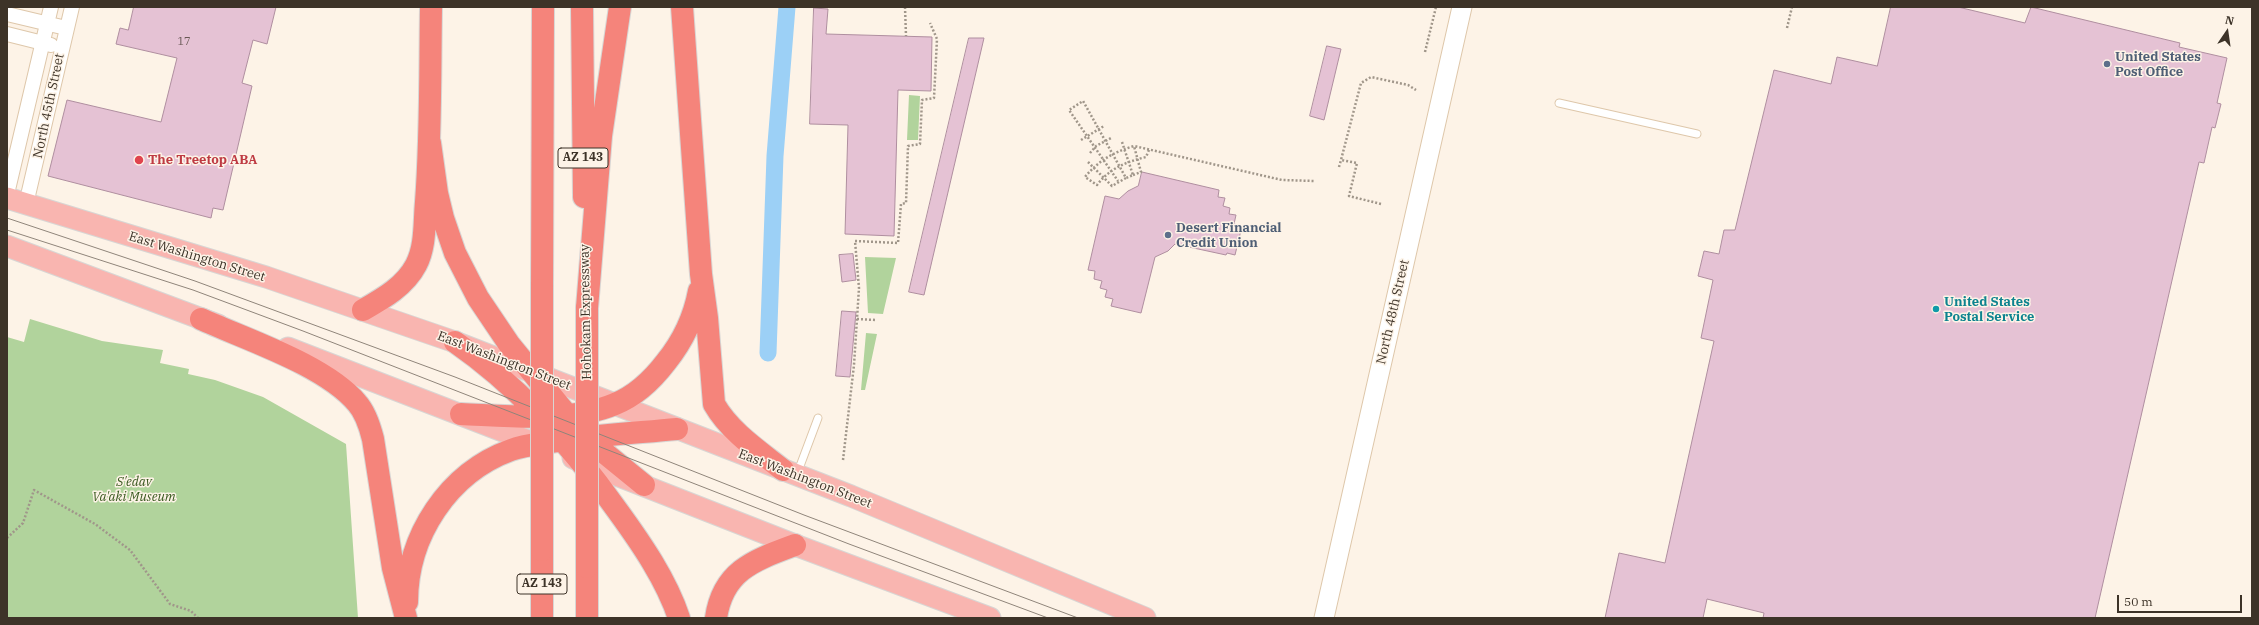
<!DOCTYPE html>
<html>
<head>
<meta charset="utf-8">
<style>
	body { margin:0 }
	#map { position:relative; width:2259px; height:625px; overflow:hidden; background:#fdf3e7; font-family:"IBM Plex Serif",serif }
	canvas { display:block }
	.frame { position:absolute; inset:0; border:8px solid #3d3328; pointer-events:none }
	.north { position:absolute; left:2207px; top:12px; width:40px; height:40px; -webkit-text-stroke:3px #fdf3e7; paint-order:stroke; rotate:13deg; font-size:11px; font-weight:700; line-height:16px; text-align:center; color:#3d3328 }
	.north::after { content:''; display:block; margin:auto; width:14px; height:18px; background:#3d3328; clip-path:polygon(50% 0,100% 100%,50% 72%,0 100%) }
	.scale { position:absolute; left:2117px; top:595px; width:125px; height:18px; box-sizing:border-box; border:2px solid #3d3328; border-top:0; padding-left:5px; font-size:12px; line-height:14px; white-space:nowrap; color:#3d3328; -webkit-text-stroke:3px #fdf3e7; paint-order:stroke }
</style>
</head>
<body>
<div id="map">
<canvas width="2259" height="625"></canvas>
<div class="frame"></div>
<div class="north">N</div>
<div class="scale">50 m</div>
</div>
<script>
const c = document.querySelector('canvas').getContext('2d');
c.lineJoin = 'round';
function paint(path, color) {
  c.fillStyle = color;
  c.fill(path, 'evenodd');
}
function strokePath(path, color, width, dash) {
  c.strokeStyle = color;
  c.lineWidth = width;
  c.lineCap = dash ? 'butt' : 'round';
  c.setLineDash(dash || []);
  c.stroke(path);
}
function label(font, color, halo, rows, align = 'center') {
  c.font = font + ' "IBM Plex Serif",serif';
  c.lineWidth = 3;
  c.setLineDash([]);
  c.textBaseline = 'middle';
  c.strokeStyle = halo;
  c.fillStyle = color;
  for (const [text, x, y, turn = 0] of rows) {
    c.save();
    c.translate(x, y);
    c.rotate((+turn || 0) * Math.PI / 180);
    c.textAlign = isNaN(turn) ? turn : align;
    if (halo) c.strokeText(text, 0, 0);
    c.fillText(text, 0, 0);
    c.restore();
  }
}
paint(new Path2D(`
	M909 95 920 96 918 140H907Z
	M865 257 896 258 883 314 868 313Z
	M30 319 102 341 163 350 160 363 189 369 188 374 215 380 263 397 346 444 358 618H7V337L24 342Z
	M866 333 877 334 865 390H861Z`), '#b1d39c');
strokePath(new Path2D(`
	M768 353 775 156 787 7`), '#9cd0f6', 17);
const building = new Path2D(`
	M134 7H276L267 44 253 40 242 83 252 86 223 210 213 208 211 218 48 176 67 100 161 122 177 58 116 44 120 28 128 30Z
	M1891 7H1958L2025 23 2031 7 2180 43 2179 47 2227 58 2217 103 2221 104 2215 128 2212 127 2204 163 2199 162 2095 618H1763L1764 613 1707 599 1703 618H1605L1619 553 1665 563 1714 341 1701 338 1713 280 1698 276 1704 251 1719 254 1724 230H1735L1774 70 1831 84 1837 57 1877 66Z
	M814 8 828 9 826 34 932 37 931 91 898 90 894 236 845 234 848 125 810 124Z
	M969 38H984L924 295 909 292Z
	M1327 46 1341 49 1324 120 1310 116Z
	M1142 172 1219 190 1218 197 1225 198 1223 206 1230 208 1229 214 1236 215 1234 224 1242 226 1235 255 1227 253 1226 255 1175 244 1168 251 1155 257 1141 313 1111 306 1113 299 1105 297 1107 290 1100 288 1102 281 1094 279 1095 271 1088 270 1105 196 1119 199 1128 191 1138 186Z
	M853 254 856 280 842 282 839 255Z
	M842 311 856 312 850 377 836 376Z`);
paint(building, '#e5c2d4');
strokePath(building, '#af8e9f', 1);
const lane = new Path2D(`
	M1559 103 1697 134
	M797 474 818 418`);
const street = new Path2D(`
	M7 14 66 28
	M7 34 51 45
	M7 194 51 7
	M26 204 72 7`);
const secondary = new Path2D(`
	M1324 618 1462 7`);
const primary = new Path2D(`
	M7 198 266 277 455 342 851 496 1145 618
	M7 246 218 325
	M288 348 544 447
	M573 458 795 545 990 618`);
const highway = new Path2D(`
	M582 7 584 197
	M682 7 701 274 707 318 714 404C730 432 759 451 783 470
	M430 143 437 193 443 218 455 253 478 298 509 344 585 437 644 485
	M542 290 543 7
	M587 308 601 136 620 7
	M363 310C384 298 405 286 416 265 426 246 424 223 426 202 431 137 430 72 431 7
	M201 319C247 340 325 365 357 403 366 413 370 427 373 439L393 568 406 618
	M455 342C520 387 572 446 617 510 641 543 666 579 679 618
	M461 414C508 416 570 423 615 404 635 396 653 379 666 362 683 341 694 318 699 291
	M407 602C407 536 448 473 511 450 524 445 539 444 552 442 594 435 635 433 677 429
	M542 618V550
	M587 618V567
	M716 618C723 570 755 560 795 545`);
strokePath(lane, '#dec7aa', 9);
strokePath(street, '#dec7aa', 16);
strokePath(secondary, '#dec7aa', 21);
strokePath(primary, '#d8d6d4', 23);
strokePath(highway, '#d8d6d4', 24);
strokePath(new Path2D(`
	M905 7 906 36
	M1787 28 1792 7
	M1425 52 1436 7
	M1081 140 1104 126
	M1122 142 1133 175 1126 178
	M1149 150 1146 157C1126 162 1110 168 1097 185L1085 177C1099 160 1114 152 1134 146L1282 180 1315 181
	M1090 153 1096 146 1111 138
	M1088 162 1112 186 1126 178 1083 101 1069 110 1118 181
	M1339 167 1341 160
	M1133 175 1141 172 1134 146
	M1381 204 1349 196 1357 163 1341 160 1361 83 1371 77 1408 85 1416 90
	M857 319 876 320
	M843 460 854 365 859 288 855 241 898 243 901 204 906 203 908 146 920 144 922 100 934 98 937 39 930 23
	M7 538 23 523 34 490 95 524 130 550 170 604 191 611 198 618`), '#a0968a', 2.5, [2, 2]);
strokePath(lane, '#fff', 7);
strokePath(street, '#fff', 14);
strokePath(secondary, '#fff', 19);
strokePath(primary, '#f9b5b0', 21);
strokePath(highway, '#f5847b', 22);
strokePath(new Path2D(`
	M7 218 195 281 455 377 804 515 1078 618
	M7 230 193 290 303 331 849 544 1048 618`), '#8f857a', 1);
const highwayBridge = new Path2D(`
	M587 308V567
	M542 550V290`);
strokePath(highwayBridge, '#d8d6d4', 24, []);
strokePath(highwayBridge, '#f5847b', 22);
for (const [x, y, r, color] of [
	[2107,64,4,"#5c6f8a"],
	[139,160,5,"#e0444e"],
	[1168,235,4,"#5c6f8a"],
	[1936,309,4,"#0f9aa8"]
]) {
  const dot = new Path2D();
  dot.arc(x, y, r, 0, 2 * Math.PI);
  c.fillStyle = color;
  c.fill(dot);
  strokePath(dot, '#fdf3e7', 1.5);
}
label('11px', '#675753', null, [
	["17",184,42]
]);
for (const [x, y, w] of [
	[583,158,50],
	[542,584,50]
]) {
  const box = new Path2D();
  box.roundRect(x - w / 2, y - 10, w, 20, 3);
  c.fillStyle = '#fdf3e7';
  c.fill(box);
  strokePath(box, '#3d3328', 1);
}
label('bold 12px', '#3d3328', null, [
	["AZ 143",583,158],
	["AZ 143",542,584]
]);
label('bold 13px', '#4e5e75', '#fdf3e7', [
	["United States",2115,57],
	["Post Office",2115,72],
	["Desert Financial",1176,228],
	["Credit Union",1176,243]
], 'left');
label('13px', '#3d3328', '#fdf3e7', [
	["North 45th Street",49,106,-78],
	["East Washington Street",197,257,17],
	["Hohokam Expressway",586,312,-91],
	["North 48th Street",1393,312,-77],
	["East Washington Street",504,361,21],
	["East Washington Street",805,479,21]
]);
label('bold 13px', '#be3a42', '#fdf3e7', [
	["The Treetop ABA",148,160]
], 'left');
label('bold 13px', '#0d838f', '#fdf3e7', [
	["United States",1944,302],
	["Postal Service",1944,317]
], 'left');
label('italic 13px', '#38581e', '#fdf3e7', [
	["S'edav",134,482],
	["Va'aki Museum",134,497]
]);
</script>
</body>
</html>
